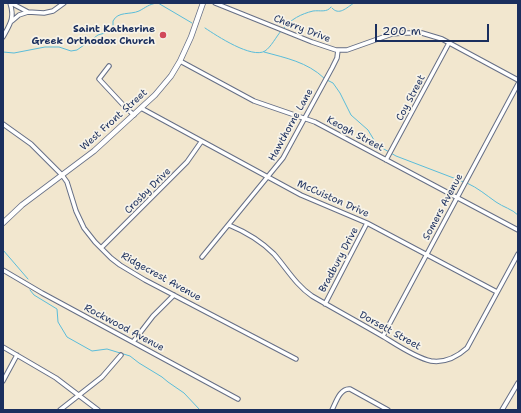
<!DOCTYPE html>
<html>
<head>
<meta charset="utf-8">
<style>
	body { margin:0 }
	#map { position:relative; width:521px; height:413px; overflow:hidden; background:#f2e7cf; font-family:"Shantell Sans",sans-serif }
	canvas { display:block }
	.frame { position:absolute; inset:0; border:4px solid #1b2f5e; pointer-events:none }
	.scale { position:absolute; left:375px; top:24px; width:114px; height:18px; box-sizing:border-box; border:2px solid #1b2f5e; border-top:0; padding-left:5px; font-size:12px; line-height:14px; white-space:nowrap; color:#1b2f5e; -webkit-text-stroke:3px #f7f3e8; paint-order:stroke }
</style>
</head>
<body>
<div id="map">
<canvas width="521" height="413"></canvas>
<div class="frame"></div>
<div class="scale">200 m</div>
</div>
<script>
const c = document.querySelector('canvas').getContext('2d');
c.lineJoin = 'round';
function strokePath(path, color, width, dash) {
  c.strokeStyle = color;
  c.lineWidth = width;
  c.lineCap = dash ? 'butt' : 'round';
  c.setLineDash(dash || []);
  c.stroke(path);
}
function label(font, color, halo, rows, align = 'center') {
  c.font = font + ' "Shantell Sans",sans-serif';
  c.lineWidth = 3.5;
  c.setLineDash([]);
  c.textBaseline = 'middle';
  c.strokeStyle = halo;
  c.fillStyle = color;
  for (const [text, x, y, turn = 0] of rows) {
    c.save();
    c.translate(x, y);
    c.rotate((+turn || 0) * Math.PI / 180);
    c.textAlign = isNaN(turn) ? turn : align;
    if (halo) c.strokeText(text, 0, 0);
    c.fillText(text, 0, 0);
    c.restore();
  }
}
strokePath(new Path2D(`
	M158 3 192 23
	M332 8C339 16 346 8 354 3
	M205 28C217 36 252 59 265 51 271 47 276 37 281 31
	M283 29C291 19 301 14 313 11 320 10 327 13 331 7
	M3 52 14 53 45 47H59L71 51 77 50 98 35 108 32 113 28V21C118 11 130 15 139 11 145 8 149 4 157 3
	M264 52C286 58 307 62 324 78
	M327 80 333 83 340 93 351 115 368 130 377 145 396 156 464 182
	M467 183C478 188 486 195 496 202 503 207 512 209 518 215
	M3 250 28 279
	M30 290 34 295 57 309 58 322 67 337 92 351 107 349 130 356 139 363 162 377 168 382 184 393 200 410`), '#5abcd9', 1);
const minor = new Path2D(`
	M11 3 28 12
	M215 3 312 42 336 50H347L392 34 403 33H422L442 39 518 80
	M12 21 19 15 28 12 44 13 53 11 64 3
	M3 37C10 24 15 18 10 3
	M180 61 254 101 315 122 518 230
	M109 66 99 79 126 108 134 115
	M141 108 301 195 367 223 497 292
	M3 124 31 144 62 175 67 182 76 211 84 228 95 242 111 258 120 265 145 280 296 359
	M386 160 449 43
	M229 225C246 232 261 241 274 254 287 269 296 285 312 296 336 310 360 323 384 337 397 345 416 358 431 361 445 363 457 357 467 348L518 254
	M101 248 187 162 201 142
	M202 257 283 158 332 68 337 58 338 50
	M3 270 42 293 238 399
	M325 304 367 223
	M383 336 518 84
	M133 342 153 316 174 295
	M3 347 56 378 98 410
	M3 381 17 355
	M60 410 102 377 121 355
	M332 410C336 402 340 388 350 389L388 410
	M502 410 518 383`);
const tertiary = new Path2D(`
	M3 223 22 205 94 151 155 95 171 76 180 61 191 37 203 3`);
strokePath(minor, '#666f86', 5.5);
strokePath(tertiary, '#666f86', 6);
strokePath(minor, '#fff', 3.5);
strokePath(tertiary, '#fff', 4.5);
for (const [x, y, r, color] of [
	[163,35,4,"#d1495b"]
]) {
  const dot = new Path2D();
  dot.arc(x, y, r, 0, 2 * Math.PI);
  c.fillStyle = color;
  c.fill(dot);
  strokePath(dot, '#f7f3e8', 1.5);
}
label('bold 10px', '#1b2f5e', '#f7f3e8', [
	["Saint Katherine",155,29],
	["Greek Orthodox Church",155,41]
], 'right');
label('10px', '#1b2f5e', '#f7f3e8', [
	["Cherry Drive",302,29,21],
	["Coy Street",411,98,-62],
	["West Front Street",114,120,-42],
	["Hawthorne Lane",291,125,-61],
	["Keogh Street",355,134,28],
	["Crosby Drive",148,191,-45],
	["McCuiston Drive",333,199,24],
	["Somers Avenue",443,207,-62],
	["Bradbury Drive",339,260,-62],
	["Ridgecrest Avenue",161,277,29],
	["Rockwood Avenue",124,328,28],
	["Dorsett Street",390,331,29]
]);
</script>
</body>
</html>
